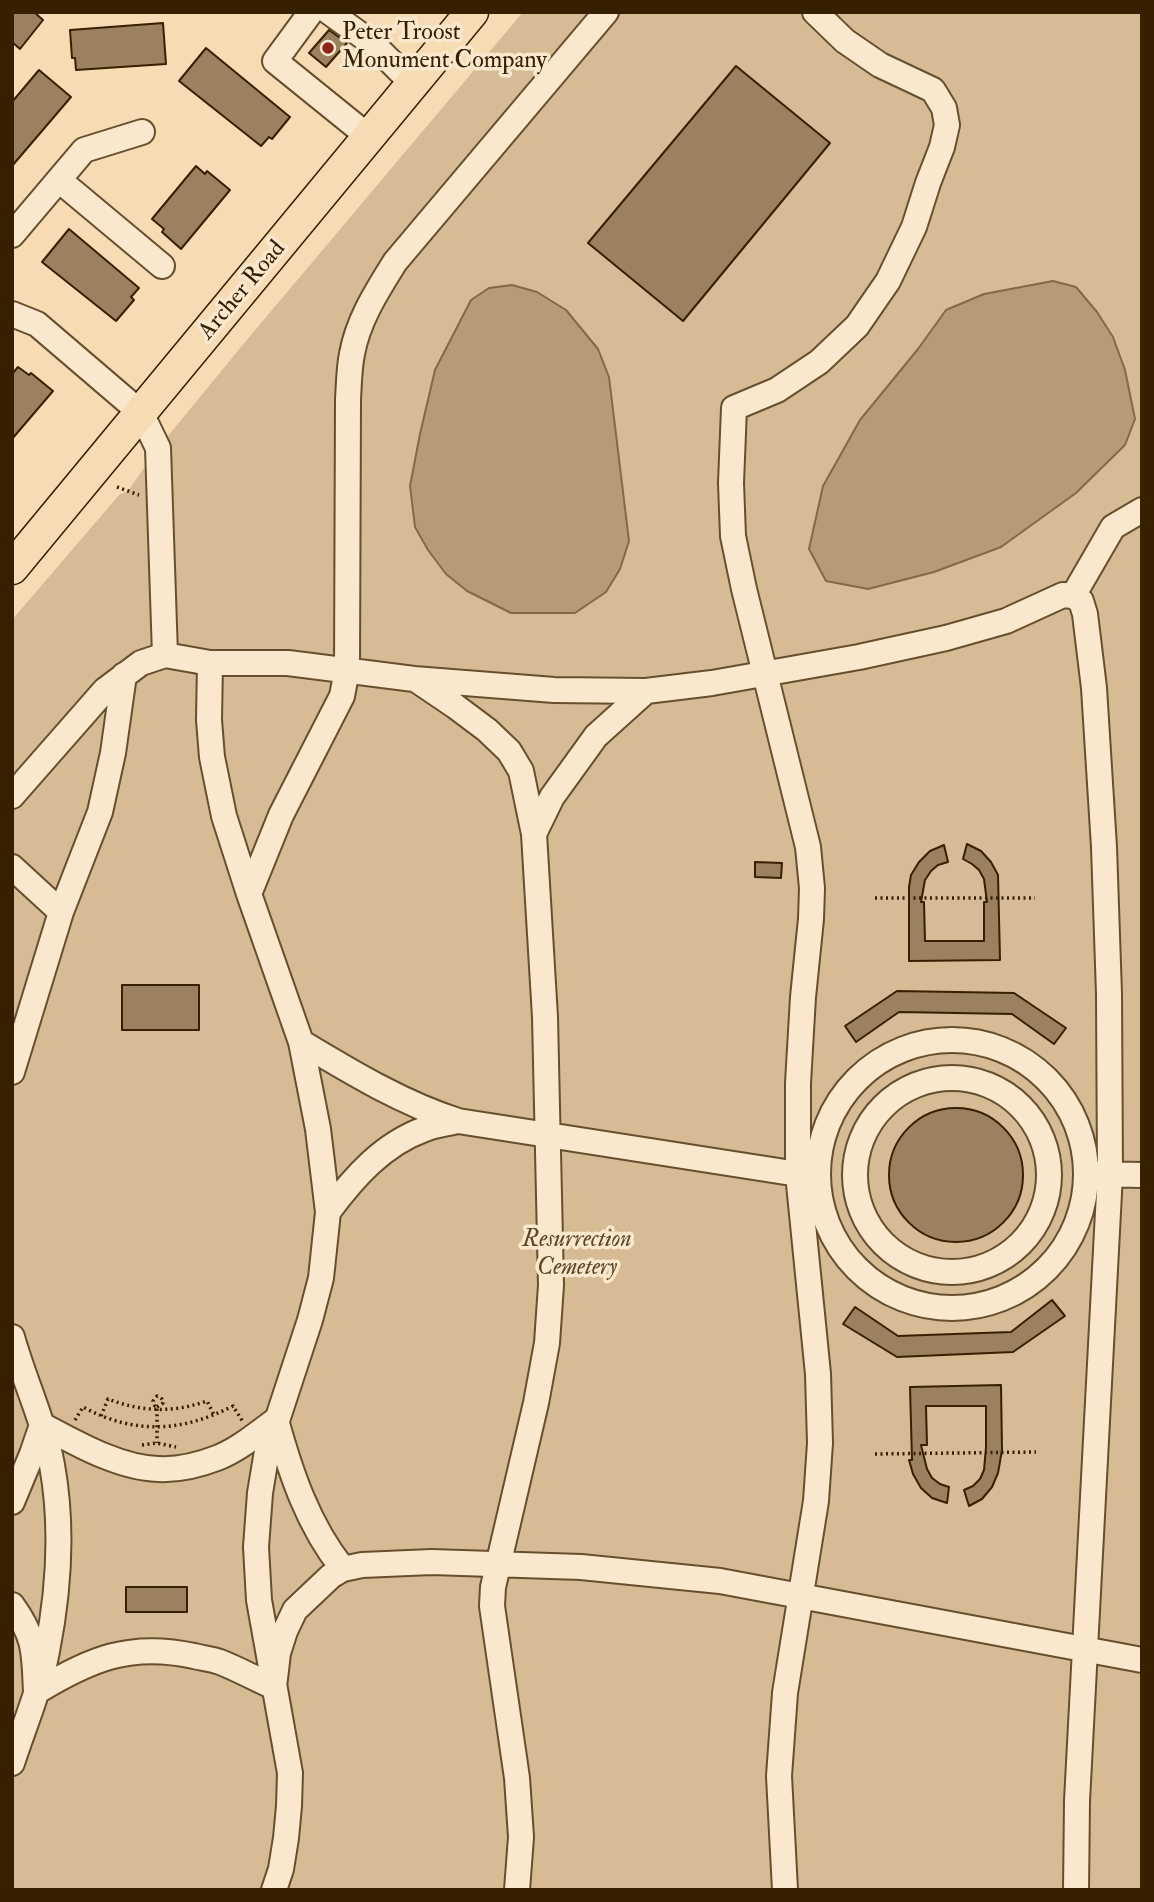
<!DOCTYPE html>
<html>
<head>
<meta charset="utf-8">
<style>
	body { margin:0 }
	#map { position:relative; width:1154px; height:1902px; overflow:hidden; background:#f7dbb3; font-family:"IM FELL Double Pica",serif }
	canvas { display:block }
	.frame { position:absolute; inset:0; border:14px solid #372000; pointer-events:none }
</style>
</head>
<body>
<div id="map">
<canvas width="1154" height="1902"></canvas>
<div class="frame"></div>
</div>
<script>
const c = document.querySelector('canvas').getContext('2d');
c.lineJoin = 'round';
function paint(path, color) {
  c.fillStyle = color;
  c.fill(path, 'evenodd');
}
function strokePath(path, color, width, dash) {
  c.strokeStyle = color;
  c.lineWidth = width;
  c.lineCap = dash ? 'butt' : 'round';
  c.setLineDash(dash || []);
  c.stroke(path);
}
function label(font, color, halo, rows, align = 'center') {
  c.font = font + ' "IM FELL Double Pica",serif';
  c.lineWidth = 7;
  c.setLineDash([]);
  c.textBaseline = 'middle';
  c.strokeStyle = halo;
  c.fillStyle = color;
  for (const [text, x, y, turn = 0] of rows) {
    c.save();
    c.translate(x, y);
    c.rotate((+turn || 0) * Math.PI / 180);
    c.textAlign = isNaN(turn) ? turn : align;
    if (halo) c.strokeText(text, 0, 0);
    c.fillText(text, 0, 0);
    c.restore();
  }
}
paint(new Path2D(`
	M523 12H1142V1890H12V620L119 495 128 491 158 448 251 335Z`), '#d6bb95');
const water = new Path2D(`
	M1053 281 1076 287 1097 312 1113 337 1125 370 1135 419 1125 445 1076 493 1001 547 934 572 868 589 826 581 809 549 823 486 860 420 918 349 946 310 984 294Z
	M512 285 537 292 566 310 598 349 609 377 629 541 620 569 606 592 575 613H511L467 591 446 574 428 550 415 527 410 486 420 434 435 370 471 300 489 288Z`);
paint(water, '#b69b76');
strokePath(water, '#836a47', 2);
const building = new Path2D(`
	M12 12H34L43 20 20 49 12 42Z
	M163 23 166 64 76 70 75 58H72L70 30Z
	M329 30 347 43 326 67 309 53Z
	M206 48 290 117 272 139 269 137 261 146 179 81Z
	M736 66 830 143 683 321 588 243Z
	M39 70 71 97 12 166V102Z
	M196 166 205 174 207 171 230 190 181 249 162 232 164 229 152 219Z
	M69 229 139 288 131 297 134 300 116 321 42 262Z
	M18 367 29 375 31 373 53 391 12 439V374Z
	M967 844 981 851 991 862 998 875 1000 960 909 961V887L911 875 919 862 930 851 944 845 948 862 938 865 931 871 925 880 921 902H924L925 941H984V902H987L984 879 979 870 972 864 963 859Z
	M755 862 782 863 781 878 755 877Z
	M122 985H199V1030H122Z
	M897 991 1014 993 1066 1028 1054 1044 1012 1014 899 1012 856 1042 845 1026Z
	M889 1175a67 67 0 1 1 134 0a67 67 0 1 1-134 0Z
	M1052 1300 1065 1316 1013 1352 897 1357 843 1324 855 1307 898 1336 1011 1332Z
	M1001 1385 1002 1450 998 1473 992 1487 982 1499 969 1506 964 1490 973 1486 980 1479 984 1470 986 1447V1406H926L927 1445H921L927 1469 932 1478 940 1484 949 1487 947 1503 932 1498 921 1488 913 1474 909 1460H912L910 1387Z
	M126 1587H187V1612H126Z`);
paint(building, '#9b815d');
strokePath(building, '#372000', 2);
const minor = new Path2D(`
	M311 12 275 61 369 137
	M329 12 372 43 413 84
	M59 180 162 266
	M12 235 84 150 142 132
	M12 314 37 324 141 413 158 448 165 655 141 663 105 690 12 796
	M1073 596 1113 527 1142 510
	M165 655 210 663H288L414 679 554 690 646 691 712 683 859 657 946 638 1006 621 1063 595 1073 596 1081 601 1085 614 1094 688 1104 847 1109 994 1110 1174 1077 1801 1076 1890
	M210 663 209 720 212 757 224 816 249 894 301 1042 318 1129 328 1212 321 1278 310 1320 267 1451 260 1493 256 1547 259 1600 290 1773 289 1806 286 1838 281 1869 274 1890
	M418 681 455 706 487 730 509 751 521 771 534 834 545 1017 551 1285 547 1343 536 1403 493 1587 492 1606 517 1778 521 1837 517 1890
	M534 834 552 797 596 736 646 691
	M12 867 61 912
	M249 894 281 815 342 696 347 670 348 399C349 384 349 368 352 354 358 320 377 291 395 262L606 12
	M818 1174a134 134 0 1 1 268 0a134 134 0 1 1-268 0Z
	M301 1042C351 1072 402 1103 458 1121L798 1174H812
	M12 1072 61 912 100 812 113 753 124 675
	M855 1175a97 97 0 1 1 194 0a97 97 0 1 1-194 0Z
	M1095 1174 1142 1175
	M328 1212C354 1177 383 1144 425 1129 435 1125 446 1124 457 1121
	M12 1337C24 1380 44 1421 52 1465 63 1526 59 1590 47 1651 40 1689 24 1726 12 1763
	M12 1502 32 1454 42 1425C76 1443 119 1468 158 1469 177 1470 199 1465 217 1458 238 1450 258 1433 276 1420 291 1474 308 1525 343 1569
	M12 1605C36 1638 34 1653 36 1692 90 1659 130 1642 194 1656 202 1658 212 1659 220 1662 238 1669 256 1679 274 1687L278 1653 285 1631 295 1610 331 1576 343 1569 362 1565 432 1562 581 1567 720 1581 1142 1660
	M785 1890 779 1776 785 1693 816 1501 820 1443 818 1374 798 1174V1083L803 997 811 919 812 888 808 847 744 589 733 536 731 483 734 408 777 390 819 362 857 326 888 281 914 227 928 183 942 147 947 125 944 108 933 90 880 65 845 41 815 12`);
const major = new Path2D(`
	M12 568 472 12`);
strokePath(minor, '#674f2d', 28);
strokePath(major, '#372000', 35);
strokePath(new Path2D(`
	M117 487 139 495
	M875 898H1035
	M157 1407 163 1403 162 1399 157 1396 153 1401 155 1406 157 1407V1443
	M101 1416 108 1399C142 1412 173 1413 207 1401L214 1415
	M75 1420 83 1407C135 1435 182 1432 233 1406L243 1422
	M142 1445 157 1443 176 1447
	M875 1454 1036 1452`), '#372000', 3.5, [2, 3.5]);
strokePath(minor, '#fae8ce', 24);
strokePath(major, '#f7dbb3', 32);
for (const [x, y, r, color] of [
	[328,48,7,"#8f2418"]
]) {
  const dot = new Path2D();
  dot.arc(x, y, r, 0, 2 * Math.PI);
  c.fillStyle = color;
  c.fill(dot);
  strokePath(dot, '#fae8ce', 2.5);
}
label('24px', '#372000', '#fae8ce', [
	["Peter Troost",342,34],
	["Monument Company",342,62]
], 'left');
label('24px', '#372000', '#fae8ce', [
	["Archer Road",243,291,-50]
]);
label('italic 24px', '#5f4725', '#fae8ce', [
	["Resurrection",577,1241],
	["Cemetery",577,1269]
]);
</script>
</body>
</html>
